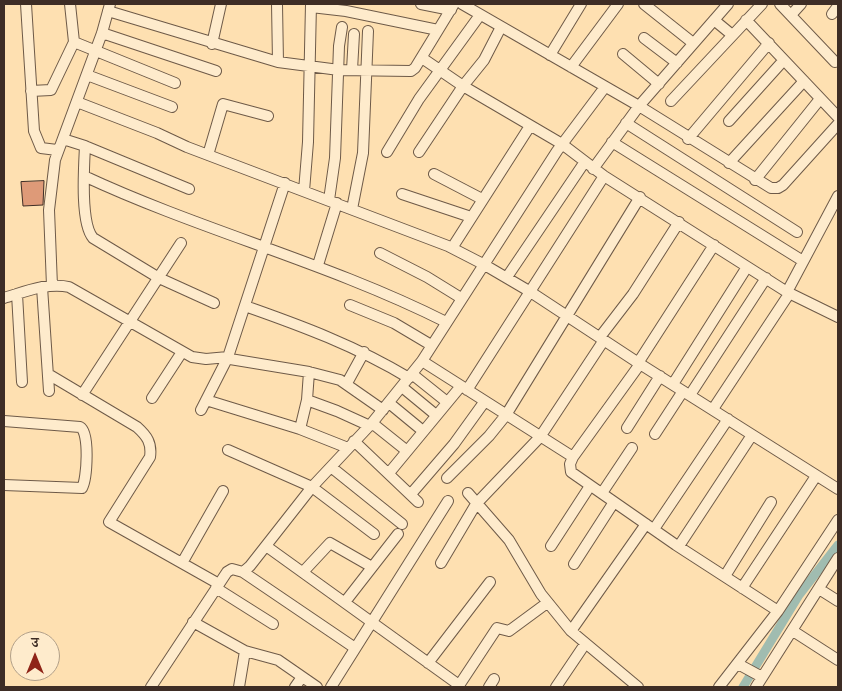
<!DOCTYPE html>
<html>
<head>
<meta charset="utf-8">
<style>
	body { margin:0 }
	#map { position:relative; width:842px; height:691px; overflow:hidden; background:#fee0b1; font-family:"Gentium Book Plus","Noto Serif Devanagari",serif }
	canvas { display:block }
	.frame { position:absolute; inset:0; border:5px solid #3e2d25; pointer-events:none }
	.north { position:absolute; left:10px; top:631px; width:50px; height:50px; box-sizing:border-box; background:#feebcc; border:1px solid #b19f89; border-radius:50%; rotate:0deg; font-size:14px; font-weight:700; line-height:20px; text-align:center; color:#3e2d25 }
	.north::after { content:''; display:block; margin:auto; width:18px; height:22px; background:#8f2418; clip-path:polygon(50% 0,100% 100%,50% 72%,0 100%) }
</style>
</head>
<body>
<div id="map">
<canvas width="842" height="691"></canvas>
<div class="frame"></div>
<div class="north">उ</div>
</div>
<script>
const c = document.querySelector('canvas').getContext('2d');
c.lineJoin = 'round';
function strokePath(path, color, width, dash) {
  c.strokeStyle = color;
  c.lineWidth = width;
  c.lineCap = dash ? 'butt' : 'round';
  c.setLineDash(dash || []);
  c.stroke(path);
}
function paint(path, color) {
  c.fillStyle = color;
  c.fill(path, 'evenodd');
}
strokePath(new Path2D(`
	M743 687 799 595 838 545`), '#a0bcb0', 9);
const building = new Path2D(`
	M44 181 43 205 23 206 21 182Z`);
paint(building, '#de9a78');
strokePath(building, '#3e2d25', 1);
const minor = new Path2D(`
	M26 4 34 131 41 148 57 150
	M70 4 74 42 175 83
	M277 4 278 62
	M421 4 451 10
	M462 4 639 106 771 188H778L783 185 838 124
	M644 4 693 43
	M780 4 835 62
	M311 7 346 11 438 30
	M108 11 278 62 339 70 411 71 415 68 454 4
	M832 14 838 6
	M791 15 801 4
	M714 20 731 34
	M746 20 838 117
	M102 33 216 71
	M644 38 677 63
	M212 44 221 4
	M623 54 659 84
	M550 55 581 4
	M422 58 463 86 562 144 604 176 787 292 838 317
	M571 67 618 4
	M352 70 354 34
	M87 75 172 107
	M31 91 51 90 74 42
	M671 101 762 4
	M77 102 157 133 187 147 448 246 483 264 529 291 640 364 838 489
	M729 121 783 61
	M626 123 797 232
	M63 139 85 146C84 167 80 223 93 238L159 278 214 303
	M688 139 769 43
	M612 142 803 261
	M85 146 189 189
	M387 152 419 99 480 15
	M419 152 463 86 484 60 501 27
	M208 155 223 104 268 116
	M729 163 804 81
	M593 169 639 106 728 4
	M434 174 482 199
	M84 176C202 231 329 263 446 322
	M755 180 820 99
	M285 183 228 357 230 359 309 372 340 380 383 410
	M304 191 308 142 311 4
	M402 194 471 217
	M329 200 335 158 339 46 342 27
	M352 209 363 153 368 31
	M452 248 530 126
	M380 253 427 277 461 298
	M318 265 337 203
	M507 277 584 163
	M52 286 49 210 55 160 102 33 110 4
	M42 287 49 391
	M787 292 838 196
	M17 294 22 382
	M4 298C24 292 48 282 69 287L192 357 206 359 228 357
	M350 305 394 323 431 345
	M245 306C302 326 356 346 409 378
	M600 337 633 294 679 222
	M422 361 573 457
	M638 363 714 245
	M640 364 573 457 570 464 571 472 676 545 778 611
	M48 374 137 427C147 436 152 443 150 457L109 522 219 584
	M412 374 447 402
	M347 383 364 352
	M673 384 747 267
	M402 387 436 415
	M467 390 604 176
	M82 395 181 243
	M690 395 766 278
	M152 398 182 352
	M206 400 300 429 348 448
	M307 400 337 411 370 426
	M389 403 423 431
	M713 409 789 294
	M201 410 228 357
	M4 421 80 427C90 432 87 479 82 488L4 485
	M372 423 407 451
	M627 428 660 376
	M300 429 307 400 309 372
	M655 434 683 391
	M354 441 418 502
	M228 450 312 487 374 534
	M331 467 402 524
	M389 473 461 386
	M447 478 489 436 506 415 640 197
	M468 493 509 540 541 594 571 631 638 687
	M602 493 632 448
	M411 494 454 444 485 401
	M654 529 728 419
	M266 546 459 685
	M551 546 590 486
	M679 546 752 435
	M182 563 223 491
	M441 563 476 504 540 437 604 340
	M574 564 614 502
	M243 572 355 648
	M303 572 330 543 372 567
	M725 576 771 502
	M216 588 273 624
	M742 588 816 476
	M819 589 838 601
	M345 602 398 534
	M193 622 245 651
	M571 631 646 524
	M793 631 838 660
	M428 663 490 582
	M738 664 762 677
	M151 687 227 572 232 569 243 572 250 566 312 487 372 423 422 361 557 151 605 87
	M239 687 245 651 278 660 317 687
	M295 687 302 677
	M331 687 448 501
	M458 687 497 628 509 631 547 603
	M489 687 494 679
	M556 687 585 644
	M719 687 778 611 838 520
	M756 687 838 558`);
strokePath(minor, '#6e5a48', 12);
strokePath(minor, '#feebcc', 10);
</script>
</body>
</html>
